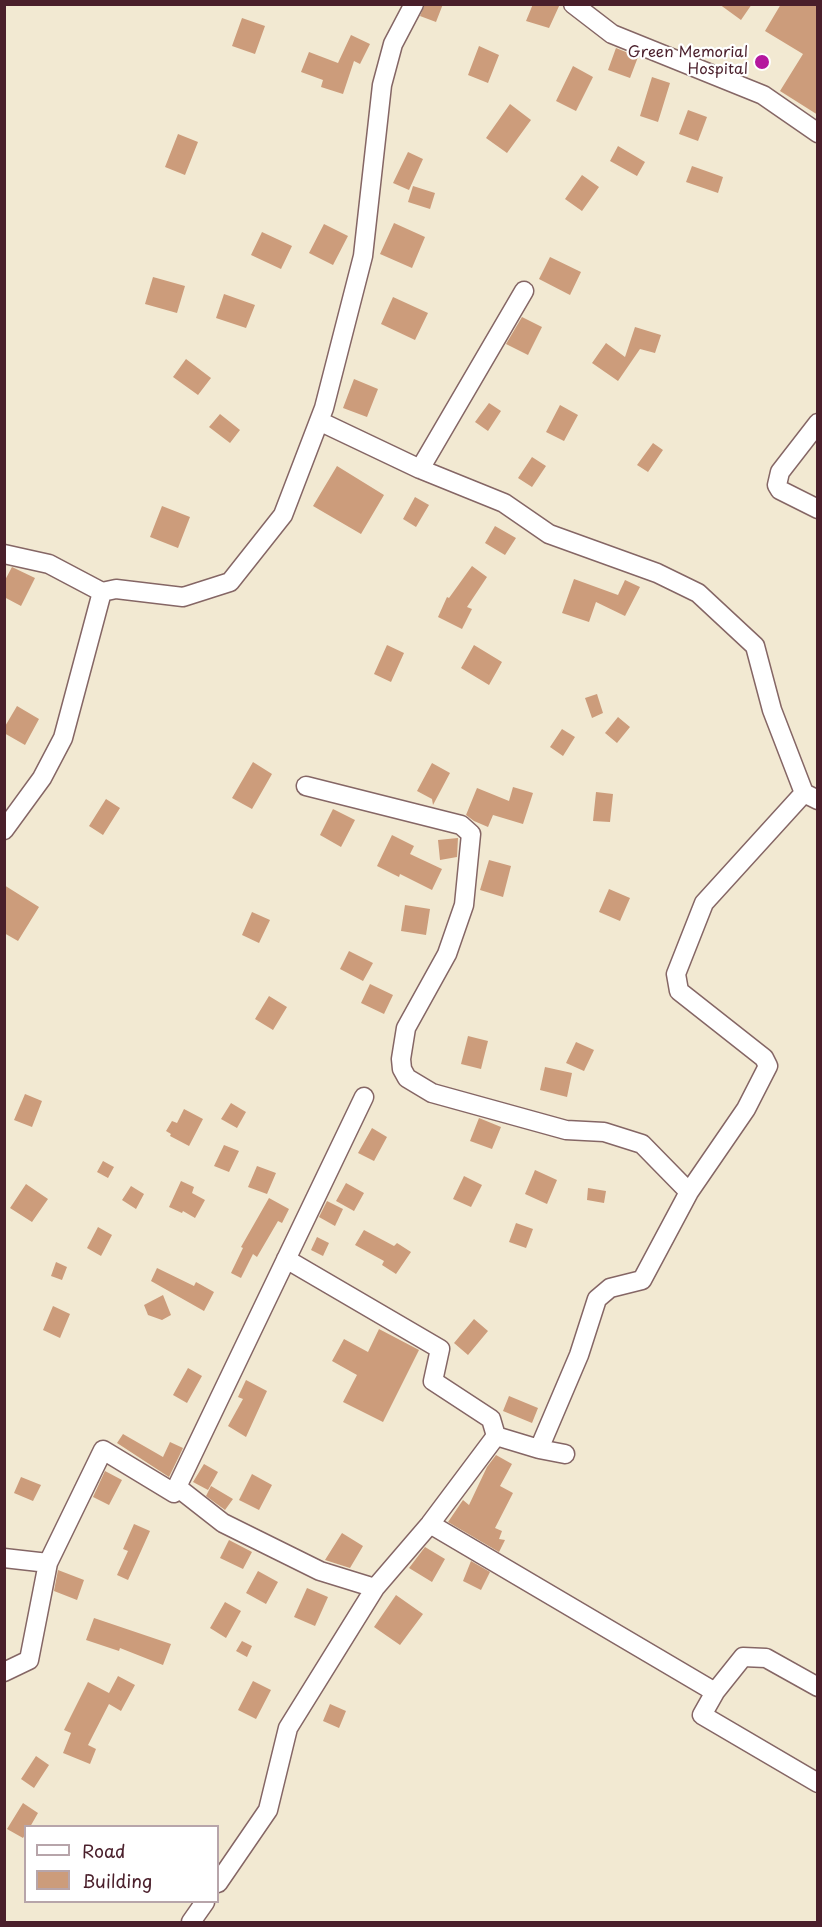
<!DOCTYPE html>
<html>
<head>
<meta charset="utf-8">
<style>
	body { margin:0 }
	#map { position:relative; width:822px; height:1927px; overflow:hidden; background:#f2e9d2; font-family:"Playpen Sans",sans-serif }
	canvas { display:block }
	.frame { position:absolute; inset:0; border:6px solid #4a1f2b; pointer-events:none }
	.legend { position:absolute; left:24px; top:1825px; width:195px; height:78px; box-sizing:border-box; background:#fff; border:2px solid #b7a5aa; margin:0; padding:8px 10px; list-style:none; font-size:18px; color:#4a1f2b }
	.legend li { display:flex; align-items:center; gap:12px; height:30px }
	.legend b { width:30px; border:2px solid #b7a5aa }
</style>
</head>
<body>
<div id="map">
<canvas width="822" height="1927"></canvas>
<div class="frame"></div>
<ul class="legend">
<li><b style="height:8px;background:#fff"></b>Road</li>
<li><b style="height:16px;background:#cc9c7b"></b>Building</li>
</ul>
</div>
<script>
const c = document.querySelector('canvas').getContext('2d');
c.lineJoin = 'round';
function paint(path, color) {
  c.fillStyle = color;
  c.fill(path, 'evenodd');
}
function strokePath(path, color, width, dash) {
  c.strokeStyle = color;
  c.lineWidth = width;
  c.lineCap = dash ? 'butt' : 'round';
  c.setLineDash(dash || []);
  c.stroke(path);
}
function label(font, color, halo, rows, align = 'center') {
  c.font = font + ' "Playpen Sans",sans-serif';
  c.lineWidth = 4.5;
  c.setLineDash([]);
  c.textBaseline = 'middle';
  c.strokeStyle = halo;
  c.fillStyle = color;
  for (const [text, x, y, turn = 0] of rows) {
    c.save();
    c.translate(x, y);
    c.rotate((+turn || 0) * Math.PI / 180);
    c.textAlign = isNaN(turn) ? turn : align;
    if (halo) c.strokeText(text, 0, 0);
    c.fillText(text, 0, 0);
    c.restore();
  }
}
paint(new Path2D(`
	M425 4H443L436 22 420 16Z
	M533 4H560L549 28 526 21Z
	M719 4H752L741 20Z
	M781 4H818V115L780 91 803 54 765 31Z
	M242 18 265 26 255 54 232 46Z
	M351 35 370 44 360 64 354 61 343 94 321 87 323 80 301 72 309 52 338 63Z
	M479 46 499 55 488 83 468 75Z
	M616 48 638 57 630 78 608 70Z
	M573 66 593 77 576 111 556 101Z
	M652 77 670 83 658 122 640 116Z
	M510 104 531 120 507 153 486 138Z
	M688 110 707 117 698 141 679 134Z
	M178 134 198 142 185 175 165 167Z
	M618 146 645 162 637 176 610 161Z
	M408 152 423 159 409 190 393 183Z
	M692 166 723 177 718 193 686 182Z
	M582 175 599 187 582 211 565 199Z
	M413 186 435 193 430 209 408 202Z
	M394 223 425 237 412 268 380 254Z
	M324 224 348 236 333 265 309 253Z
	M262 232 292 246 281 269 251 255Z
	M550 257 581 272 570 295 539 279Z
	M153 277 185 286 177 313 145 304Z
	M224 294 255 305 246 328 216 318Z
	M393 297 428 313 415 340 381 324Z
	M522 317 542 327 528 355 506 344Z
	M635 327 661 335 655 353 640 349 618 381 592 363 606 343 625 357Z
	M186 359 211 378 198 395 173 377Z
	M354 379 378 389 367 417 343 408Z
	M489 403 501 411 488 431 475 422Z
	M560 405 578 415 564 441 546 432Z
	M220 414 240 430 230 443 209 427Z
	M653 443 663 450 648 472 637 465Z
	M532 457 546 466 532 487 518 478Z
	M337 466 384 495 361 534 313 506Z
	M415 497 429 505 416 527 403 519Z
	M162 506 190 517 178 548 150 537Z
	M495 526 516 538 505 555 485 543Z
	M472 566 487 577 467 607 472 609 462 629 438 617 447 597 449 598Z
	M12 567 35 578 21 606 4 597V582Z
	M574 579 618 595 625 580 640 587 625 616 596 602 589 622 562 613Z
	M387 645 404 653 391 682 374 674Z
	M474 645 502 662 489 685 461 668Z
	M597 694 603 713 592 718 585 698Z
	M17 706 39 719 25 745 4 733V728Z
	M618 717 630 727 617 743 605 733Z
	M562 729 575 737 563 756 550 747Z
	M253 762 272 774 252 809 232 798Z
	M432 763 450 773 433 805 432 799 417 791Z
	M513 787 533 793 523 824 493 815 488 827 474 821 466 815 477 788 509 801Z
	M596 792 613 794 610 822 593 821Z
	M106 799 120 808 103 835 89 826Z
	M333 809 355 820 341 847 320 835Z
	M392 835 414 846 410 854 442 869 432 890 400 874 399 877 377 866Z
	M458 838 457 857 440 860 438 840Z
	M489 860 511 866 503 897 480 890Z
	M4 885 39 907 18 941 4 933Z
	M609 889 630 898 620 921 599 912Z
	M405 905 430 909 426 935 401 931Z
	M252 912 270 920 259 943 242 935Z
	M349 951 373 963 363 981 340 969Z
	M370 984 393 995 384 1014 361 1003Z
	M269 996 287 1007 273 1030 255 1019Z
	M468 1036 488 1041 481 1069 461 1064Z
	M576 1042 594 1050 584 1071 566 1063Z
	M545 1067 572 1073 567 1097 540 1090Z
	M25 1094 42 1101 32 1127 14 1120Z
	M231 1103 246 1112 237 1128 221 1119Z
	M184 1109 203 1119 189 1146 170 1136 171 1134 166 1131 172 1121 177 1123Z
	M479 1118 501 1127 492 1149 470 1141Z
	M372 1128 387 1137 374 1161 358 1153Z
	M224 1145 239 1151 229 1172 214 1166Z
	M103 1161 114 1167 108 1178 97 1172Z
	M257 1166 276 1173 267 1194 248 1187Z
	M535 1170 557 1180 547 1204 525 1194Z
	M464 1176 482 1185 471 1207 453 1199Z
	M181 1181 194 1187 192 1193 205 1200 195 1218 183 1211 182 1213 169 1207Z
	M346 1183 364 1193 354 1211 336 1201Z
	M26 1184 48 1199 32 1222 10 1208Z
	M131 1186 144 1194 136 1209 122 1200Z
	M588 1188 606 1191 604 1203 587 1200Z
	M269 1198 289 1209 282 1223 278 1221 257 1257 253 1254 241 1278 231 1273 243 1248 241 1247Z
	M327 1201 343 1209 335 1226 319 1217Z
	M516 1223 533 1229 526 1248 509 1242Z
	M98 1227 112 1235 101 1256 87 1248Z
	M364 1230 394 1246 397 1243 411 1252 396 1274 382 1265 384 1261 355 1245Z
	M317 1237 329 1243 323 1256 311 1250Z
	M56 1262 67 1267 62 1280 51 1276Z
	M157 1268 194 1286 196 1282 214 1292 204 1311 151 1281Z
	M163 1295 171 1315 162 1320 148 1315 144 1305Z
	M53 1306 70 1314 60 1338 43 1330Z
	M474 1319 488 1331 468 1355 454 1343Z
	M379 1329 419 1350 383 1422 343 1402 357 1375 332 1361 344 1339 368 1352Z
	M188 1368 202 1376 187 1403 173 1395Z
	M246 1380 267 1391 246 1437 228 1426 243 1399 238 1397Z
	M509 1396 538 1408 532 1423 503 1411Z
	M123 1434 163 1457 170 1442 183 1448 169 1477 117 1443Z
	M496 1455 512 1464 500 1486 513 1493 495 1528 502 1531 499 1539 505 1540 499 1552 448 1522 463 1500 469 1505 487 1467Z
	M204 1464 218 1472 208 1490 193 1482Z
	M105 1471 122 1480 109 1505 93 1497Z
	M252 1474 272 1485 259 1510 239 1500Z
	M21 1477 41 1485 33 1501 14 1493Z
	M211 1486 233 1499 225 1510 206 1496Z
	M134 1524 150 1531 128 1580 117 1575 128 1551 123 1549Z
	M342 1533 363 1546 350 1568 325 1560Z
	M229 1540 252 1552 243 1569 220 1558Z
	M425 1547 445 1559 432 1582 409 1568Z
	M471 1561 490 1572 481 1590 463 1581Z
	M58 1570 84 1580 77 1600 54 1591Z
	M258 1571 278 1582 266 1604 246 1593Z
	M307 1588 328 1597 315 1626 294 1617Z
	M396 1595 423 1614 400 1645 374 1627Z
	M225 1602 241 1611 226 1638 210 1628Z
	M94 1618 171 1644 163 1665 120 1648 119 1651 86 1640Z
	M242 1641 252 1646 247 1657 236 1651Z
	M118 1676 135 1685 121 1711 109 1704 88 1745 96 1749 90 1764 63 1753 71 1733 64 1730 88 1682 109 1693Z
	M253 1681 271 1690 256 1719 238 1710Z
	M330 1704 346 1711 339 1728 323 1721Z
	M36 1756 49 1765 34 1788 21 1779Z
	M23 1803 38 1813 30 1827H26V1833L23 1838 7 1829Z`), '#cc9c7b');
const minor = new Path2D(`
	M573 4 612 34 763 95 818 133
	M319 421 420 469 504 503 549 534 657 573 698 593 755 646 772 710 804 793
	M818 423 780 472 777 485 780 490 818 509
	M420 469 524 291
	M4 554 49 564 102 592
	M306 786 461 825 471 834 464 905 447 954 406 1028 401 1059 402 1069 407 1078 432 1093 566 1130 604 1132 642 1144 689 1192
	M4 830 42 778 63 738 102 592 116 589 183 597 230 582 283 515 324 408 363 256 382 85 393 44 414 4
	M286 1259 440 1349 433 1381 491 1419 496 1436
	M539 1449 565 1454
	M177 1487 223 1523 320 1571 375 1588
	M430 1524 715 1692 702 1715 818 1783
	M4 1558 48 1563
	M4 1672 29 1660 48 1563 103 1450 174 1493 364 1097
	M715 1692 743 1657 766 1658 818 1687
	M218 1883 268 1810 288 1728 375 1588 430 1524 496 1436 539 1449 579 1355 597 1299 610 1288 642 1280 689 1192 746 1109 768 1066 764 1058 679 991 676 974 704 903 804 793 818 800
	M191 1922 205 1902`);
strokePath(minor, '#856665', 21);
strokePath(minor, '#fff', 18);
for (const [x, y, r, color] of [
	[762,62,8,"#b5179e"]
]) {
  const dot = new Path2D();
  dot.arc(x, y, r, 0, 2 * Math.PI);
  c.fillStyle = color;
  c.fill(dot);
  strokePath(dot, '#fff', 2);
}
label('15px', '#4a1f2b', '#fff', [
	["Green Memorial",748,53],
	["Hospital",748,70]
], 'right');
</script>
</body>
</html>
